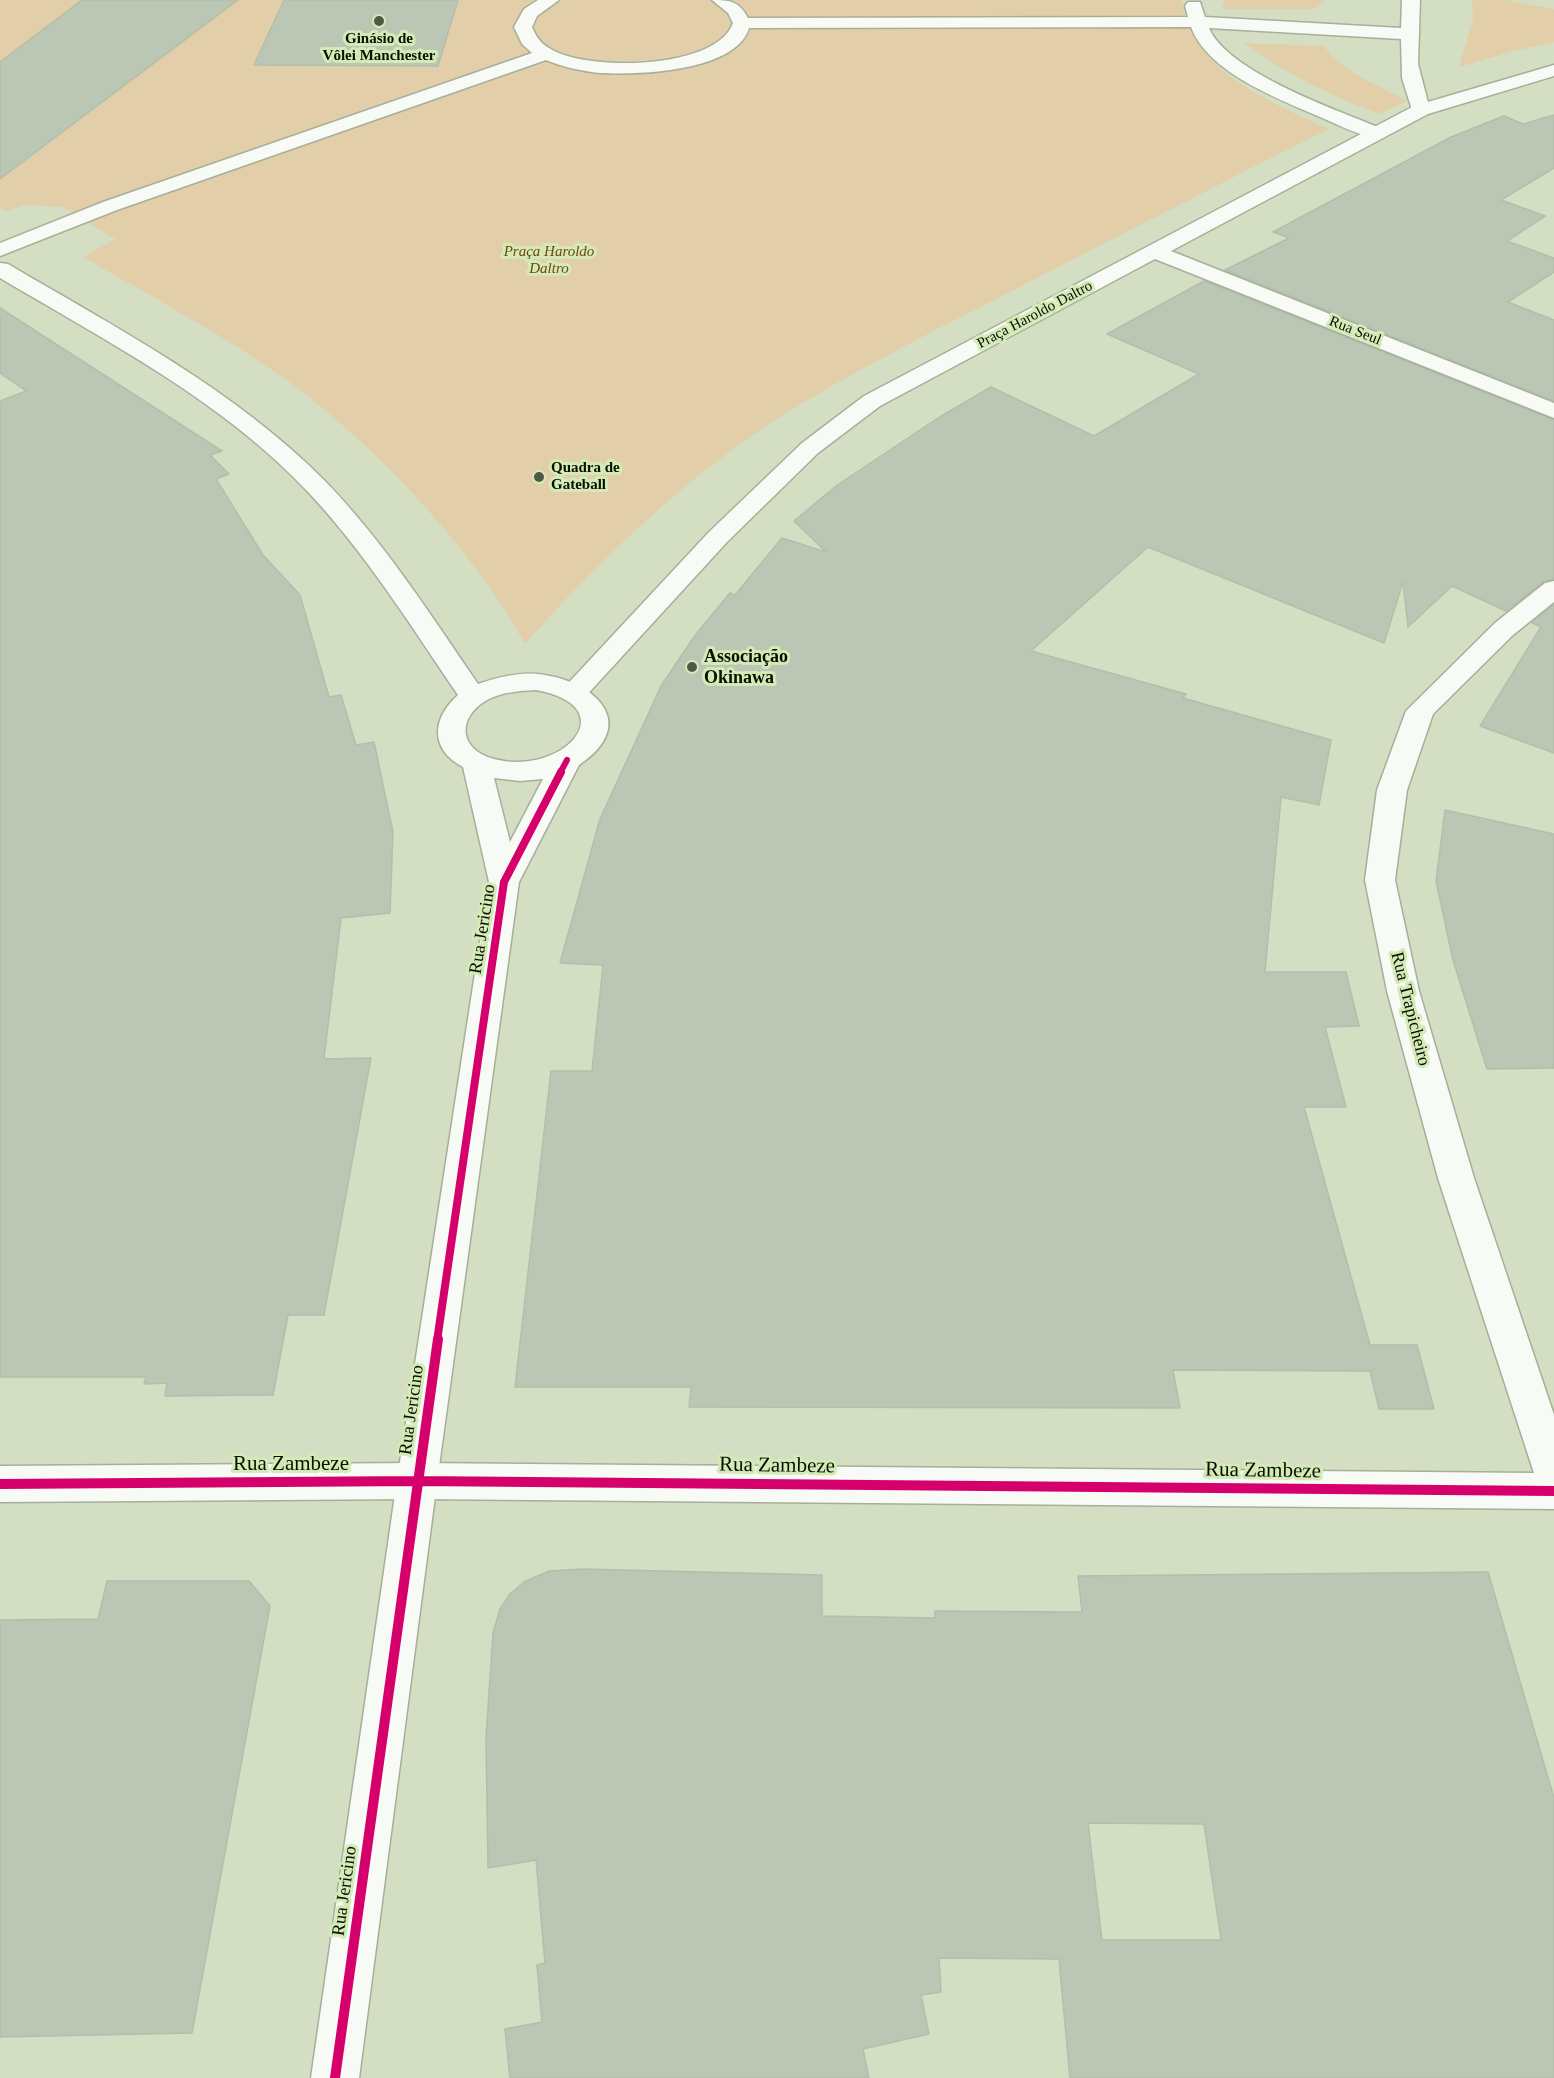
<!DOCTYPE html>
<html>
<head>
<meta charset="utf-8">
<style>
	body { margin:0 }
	canvas { display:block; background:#d3dec3 }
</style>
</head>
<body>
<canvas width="1554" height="2078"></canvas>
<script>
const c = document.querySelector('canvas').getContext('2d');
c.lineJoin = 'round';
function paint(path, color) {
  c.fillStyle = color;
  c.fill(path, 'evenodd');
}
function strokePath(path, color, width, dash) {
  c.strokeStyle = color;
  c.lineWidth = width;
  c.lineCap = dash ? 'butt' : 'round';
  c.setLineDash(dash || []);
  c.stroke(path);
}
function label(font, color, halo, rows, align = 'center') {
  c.font = font + ' "Times New Roman",serif';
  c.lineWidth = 6;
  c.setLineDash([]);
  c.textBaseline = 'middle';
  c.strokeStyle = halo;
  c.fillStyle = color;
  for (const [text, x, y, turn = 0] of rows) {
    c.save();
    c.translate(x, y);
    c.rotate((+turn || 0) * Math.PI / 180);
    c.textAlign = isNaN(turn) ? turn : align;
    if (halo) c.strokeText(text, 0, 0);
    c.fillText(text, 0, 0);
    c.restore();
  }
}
paint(new Path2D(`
	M0 0H1182C1190 71 1272 102 1329 129 1221 183 1113 239 1006 294 919 339 830 382 749 438 666 496 592 569 525 644 472 548 377 447 289 382 224 335 152 297 83 257L115 239 62 207 25 205 5 211 0 208Z
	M1225 0H1326L1315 9H1222Z
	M1472 0H1506L1554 9V42L1510 52 1459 67 1473 19Z
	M1244 43 1324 46C1342 72 1380 86 1407 101L1379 114C1331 96 1286 74 1244 43Z`), '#e2cfaa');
const building = new Path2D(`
	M82 0H238L0 179V62Z
	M284 0H458L438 66 254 65Z
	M1554 115V168L1501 200 1545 216 1507 241 1554 258V272L1508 302 1554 320V401L1225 270 1289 238 1273 232 1451 137 1504 116 1523 124Z
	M1204 281 1554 420V579L1544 581 1506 611 1452 586 1408 627 1403 582 1384 643 1148 547 1031 651 1186 694 1183 698 1331 740 1319 805 1281 797 1265 972H1346L1359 1026 1325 1027 1346 1107H1304L1370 1345H1417L1434 1409H1379L1370 1371 1173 1370 1180 1408 689 1407 691 1387H515L551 1071H592L603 965 560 963 600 819 661 686 696 634 730 593 735 595 782 538 826 552 794 521 836 486 938 418 991 387 1094 436 1199 374 1107 334Z
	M0 308 222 451 210 455 229 474 216 479 263 555 300 595 329 697 341 695 356 745 374 742 393 832 390 913 341 918 324 1059 371 1058 324 1315H288L273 1395 165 1396 167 1383 144 1384 146 1377H0V401L26 391 0 373Z
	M1554 605V753L1480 726 1541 627 1532 623Z
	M1445 810 1554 834V1068L1487 1069 1453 960 1436 881Z
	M583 1569 822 1575V1616L935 1618V1611L1082 1612 1078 1576 1488 1572 1554 1798V2078H1070L1059 1959 939 1958 941 1992 921 1995 929 2034 863 2049 869 2078H510L505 2029 542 2022 537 1965 545 1963 536 1860 488 1868 486 1738 493 1633 500 1609 510 1594 524 1582 549 1571ZM1088 1823 1204 1824 1221 1940H1102Z
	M107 1581H249L270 1606 192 2033 0 2037V1620L98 1619Z`);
paint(building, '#bbc7b4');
strokePath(building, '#b2bfab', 1.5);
const lane = new Path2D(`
	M538 0H559L537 16 532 27C536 36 540 43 549 48 585 72 717 70 733 23L728 13 712 0C730 0 739 1 748 18L1188 17 1185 6 1188 2H1200L1205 17 1401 28 1402 0H1420L1418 64 1430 110 1428 114H1414L1412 110 1402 78 1401 39 1209 28C1227 72 1339 111 1383 129L1386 133 1383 137 1376 139C1357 134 1338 125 1320 117 1279 99 1208 73 1191 27L749 28C736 72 637 75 600 73 581 71 563 67 546 60L117 210 0 256V243L103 202 532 53 522 44 514 27 524 9Z`);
const street = new Path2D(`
	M1554 65V76L1428 114 1171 251 1554 403V418L1155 259 880 406 818 453 727 542 584 698 574 700 564 698 560 692 709 532 802 443 864 396 1414 106Z
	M1554 581V602L1513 635 1433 714 1407 790 1395 880 1419 991 1474 1178 1554 1415V1509L417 1499 0 1502V1466L417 1463 1534 1473 1438 1178 1387 991 1365 880 1377 790 1406 711 1495 623 1545 583Z`);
const secondary = new Path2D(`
	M0 263 8 264C118 329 234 389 325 481 384 542 430 614 478 684 496 678 518 672 537 674 593 679 642 723 579 765L519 882 437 1481 359 2078H311L397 1481 489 882 463 767C429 749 432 718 458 695 411 626 366 554 309 493 223 401 108 342 0 278ZM536 690C627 707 563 777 494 759 459 750 456 718 487 700 502 692 519 691 536 690ZM494 778 520 781 543 779 510 842Z`);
strokePath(lane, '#a6af99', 3);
strokePath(street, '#a6af99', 3);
strokePath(secondary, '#a6af99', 3);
paint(lane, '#f8faf6');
paint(street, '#f8faf6');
paint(secondary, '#f8faf6');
strokePath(new Path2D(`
	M560 773 567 760`), '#d6006c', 6);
strokePath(new Path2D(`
	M437 1341 504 882 561 772`), '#d6006c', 8);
strokePath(new Path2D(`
	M0 1484 417 1481 1554 1491
	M335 2078 438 1339`), '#d6006c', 10);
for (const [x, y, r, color] of [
	[379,21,6,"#505846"],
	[539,477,6,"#505846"],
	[692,667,6,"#505846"]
]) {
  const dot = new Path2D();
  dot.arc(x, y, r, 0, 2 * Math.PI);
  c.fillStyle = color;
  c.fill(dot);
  strokePath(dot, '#d4eab7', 2);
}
label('bold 15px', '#091002', '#d4eab7', [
	["Ginásio de",379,39],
	["Vôlei Manchester",379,56],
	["Quadra de",551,468,"left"],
	["Gateball",551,485,"left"]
]);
label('italic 15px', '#72460c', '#d4eab7', [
	["Praça Haroldo",549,252],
	["Daltro",549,269]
]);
label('15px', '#091002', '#d4eab7', [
	["Praça Haroldo Daltro",1035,315,-28],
	["Rua Seul",1355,331,22]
]);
label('bold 18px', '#091002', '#d4eab7', [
	["Associação",704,657],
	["Okinawa",704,678]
], 'left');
label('18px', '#091002', '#d4eab7', [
	["Rua Jericino",483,929,-81],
	["Rua Trapicheiro",1410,1009,76],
	["Rua Jericino",412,1410,-82],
	["Rua Jericino",345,1891,-82]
]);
label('21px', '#091002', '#d4eab7', [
	["Rua Zambeze",291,1464],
	["Rua Zambeze",777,1466,1],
	["Rua Zambeze",1263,1471,1]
]);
</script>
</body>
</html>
